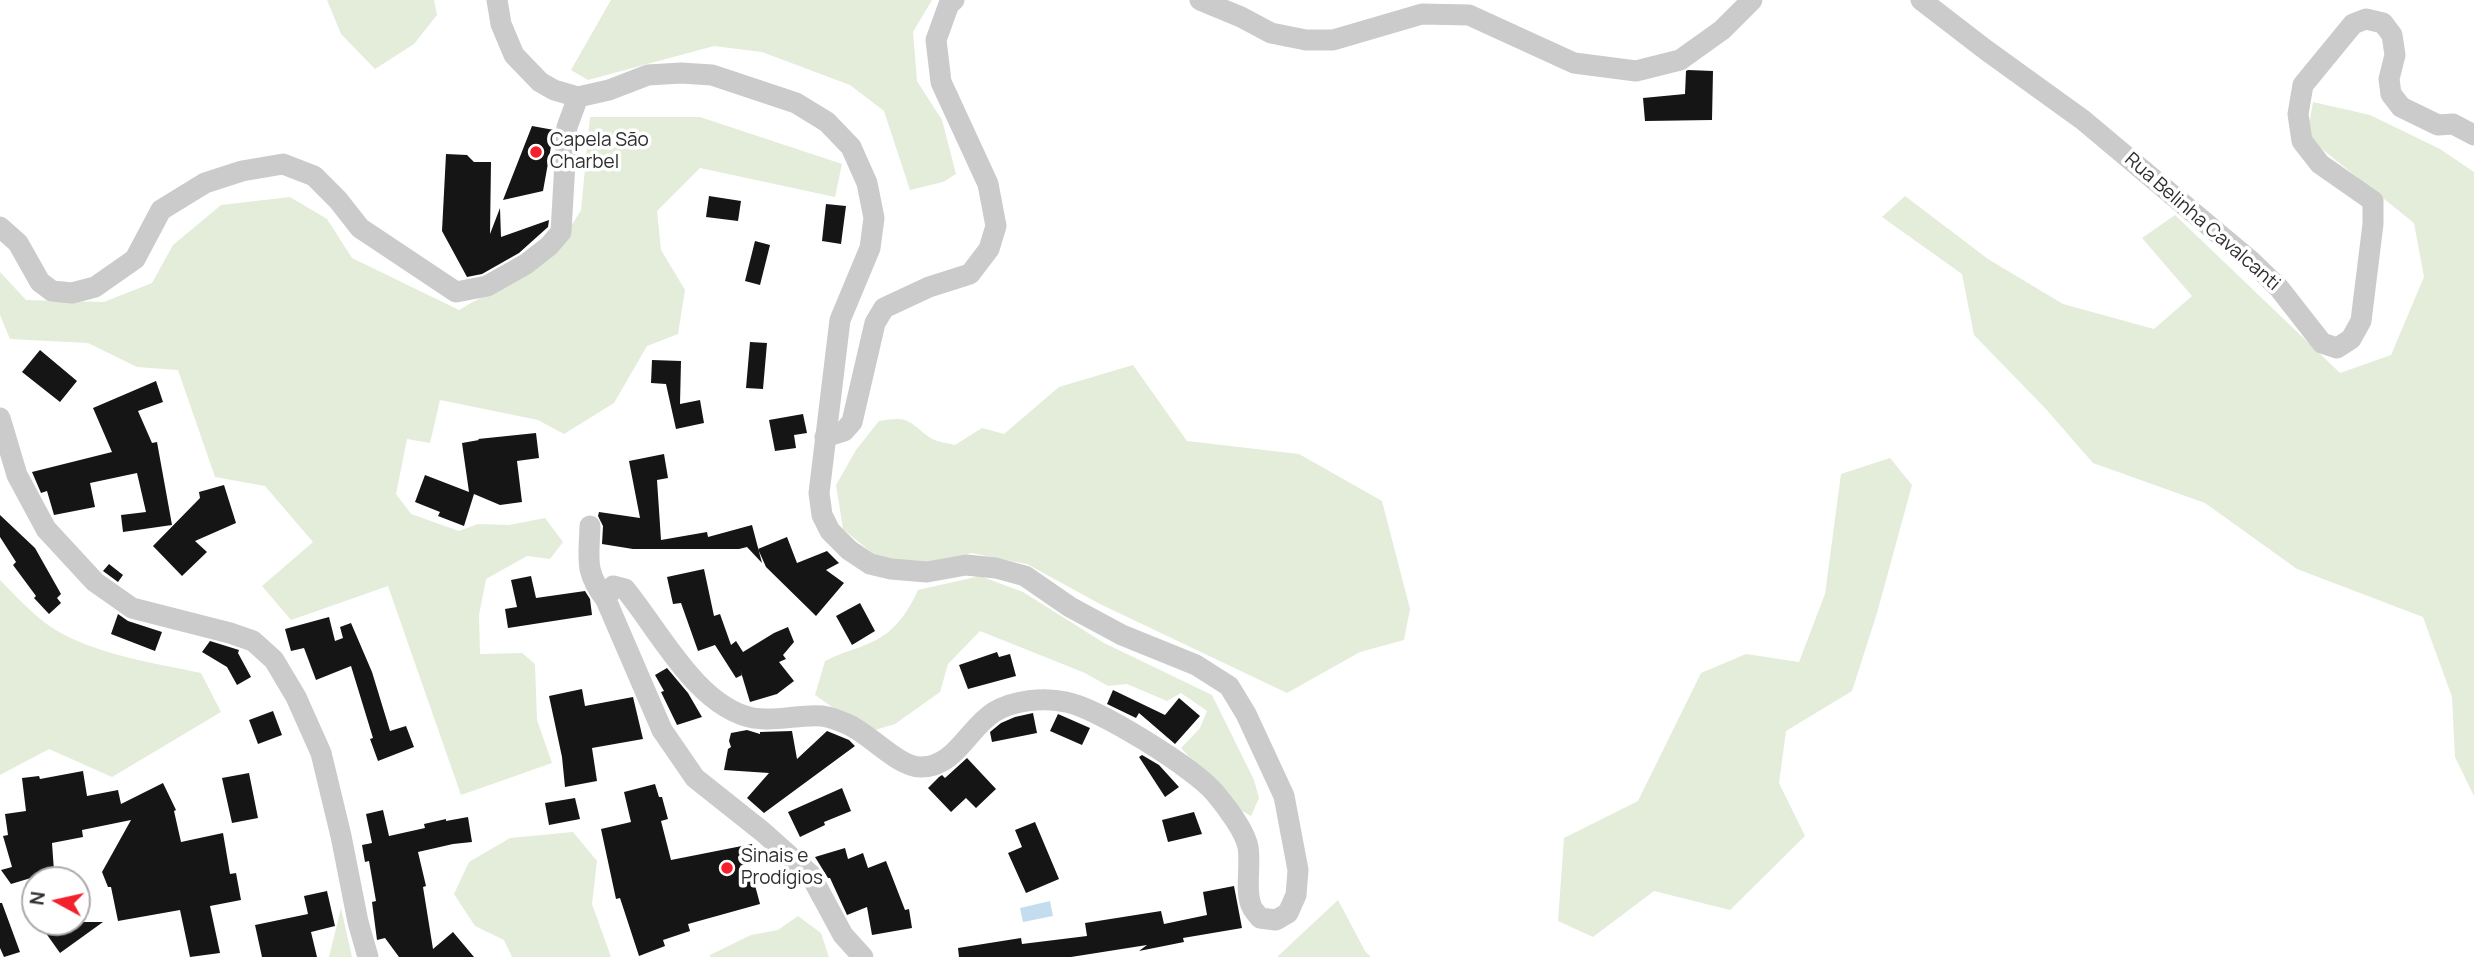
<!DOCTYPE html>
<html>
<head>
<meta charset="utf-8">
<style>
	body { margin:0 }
	#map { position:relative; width:2474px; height:957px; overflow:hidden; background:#fff; font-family:Manrope,sans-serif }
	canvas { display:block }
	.north { position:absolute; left:21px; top:866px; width:70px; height:70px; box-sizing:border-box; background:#fff; border:2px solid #ababab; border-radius:50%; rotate:278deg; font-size:19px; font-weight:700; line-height:28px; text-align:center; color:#2e2e2e }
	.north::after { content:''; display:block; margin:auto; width:24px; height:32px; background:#f3212b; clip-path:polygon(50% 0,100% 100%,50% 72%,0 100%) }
</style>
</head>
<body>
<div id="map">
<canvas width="2474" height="957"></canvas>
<div class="north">N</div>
</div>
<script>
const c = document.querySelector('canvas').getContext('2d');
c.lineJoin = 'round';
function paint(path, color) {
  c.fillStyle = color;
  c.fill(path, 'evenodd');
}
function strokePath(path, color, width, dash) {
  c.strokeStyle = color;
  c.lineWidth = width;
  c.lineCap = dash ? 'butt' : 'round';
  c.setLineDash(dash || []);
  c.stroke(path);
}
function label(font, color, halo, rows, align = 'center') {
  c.font = font + ' Manrope,sans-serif';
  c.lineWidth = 7;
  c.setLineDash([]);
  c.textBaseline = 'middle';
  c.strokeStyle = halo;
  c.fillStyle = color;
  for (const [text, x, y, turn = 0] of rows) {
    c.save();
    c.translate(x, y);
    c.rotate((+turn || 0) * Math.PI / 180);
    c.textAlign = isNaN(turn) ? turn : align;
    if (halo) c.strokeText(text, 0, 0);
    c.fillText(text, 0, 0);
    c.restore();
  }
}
paint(new Path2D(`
	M327 0H434L437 15 414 44 375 69 341 34Z
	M611 0H932L913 32 917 81 942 120 956 174 943 182 910 190 884 111 850 85 762 52 714 46 588 80 571 70Z
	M2313 102 2370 115 2440 149 2474 172V796L2455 757 2452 697 2423 617 2297 569 2205 503 2093 463 2045 408 1974 335 1962 274 1882 217 1905 196 1988 259 2063 304 2154 329 2192 296 2142 238 2175 215 2340 373 2391 355 2424 277 2414 223 2307 137Z
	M590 117H700L842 164 835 197 700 168 657 211 661 250 685 290 678 334 647 346 614 403 564 434 538 420 440 400 430 443 407 439 396 494 411 514 459 531 478 524 509 525 545 518 563 542 550 559 527 556 486 579 479 615 480 654 522 653 535 664 537 720 552 763 461 795 388 586 291 620 262 586 313 542 265 486 215 477 178 370 137 367 88 343 10 339 0 315V272L26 300 104 302 152 283 173 245 221 205 290 197 327 219 352 258 459 310 552 257 581 210Z
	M1133 365 1187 441 1299 454 1382 501 1410 609 1404 640 1360 652 1287 693 1100 604 1027 564 971 553 940 562 905 564 877 557 843 529 836 485 856 450 879 421C908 416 907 420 929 437 936 442 947 443 955 445L982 428 1004 434 1059 387Z
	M1890 458 1912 485 1877 613 1852 691 1786 731 1779 783 1805 836 1730 910 1654 891 1593 937 1558 921 1564 838 1638 801 1701 673 1746 654 1799 662 1825 594 1841 474Z
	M980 576 1023 592 1104 643 1212 695 1254 780 1259 798 1251 816 1235 807 1181 748 1200 728 1207 711 1181 693 1167 701 1127 684 1108 686 1085 673 980 631 948 664 940 692 895 724 868 732 815 695 825 661C841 652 860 649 876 640 896 630 909 610 918 590Z
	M0 580C18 598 38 621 61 633 104 656 154 663 201 673L221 712 112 777 49 749 0 775Z
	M573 832 597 861 592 904 611 957H512L504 940 475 926 454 894 469 862 510 838Z
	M1338 900 1365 951 1371 957H1277Z
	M341 908 352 957H329Z
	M798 916 821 933 829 957H710V955L751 935 778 930Z`), '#e3edda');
paint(new Path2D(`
	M1050 901 1053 916 1023 922 1020 908Z`), '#c4ddee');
paint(new Path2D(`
	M1688 70 1713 71 1712 120 1645 121 1643 98 1685 94 1686 71Z
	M532 126 554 130 543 191 503 200Z
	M446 154 467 155 474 162H491L490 234 500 208 501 237 549 220 548 227 519 253 482 274 467 277 442 231Z
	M709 196 741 201 738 221 706 217Z
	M826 204 846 206 841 244 822 241Z
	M755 241 770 245 760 285 745 281Z
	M750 342 767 343 763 389 746 388Z
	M40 350 77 381 60 402 22 372Z
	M652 360 681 361 680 404 700 400 704 423 676 429 666 384 651 383Z
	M156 381 163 402 138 411 152 443 157 442 172 525 123 532 121 515 146 512 137 473 90 483 95 507 54 515 47 491 41 493 32 472 112 452 93 408Z
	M803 414 807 433 794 435 796 448 775 451 769 420Z
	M536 433 539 458 517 461 522 502 500 505 474 494 464 526 438 516 440 512 415 502 425 475 469 492 462 443 479 440 478 439Z
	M664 454 668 478 657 480 661 540 707 532 708 537 752 525 762 563 747 547 739 549H633L602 544 603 526 598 516 599 512 640 518 629 461Z
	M224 485 236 523 195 541 207 552 182 576 153 546 200 498 199 492Z
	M0 515 35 548 61 594 57 598 61 603 49 614 34 598 36 596 13 565 16 562 0 537Z
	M787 537 797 563 827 551 839 563 826 570 844 583 816 616 766 567 758 549Z
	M109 564 123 575 118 582 103 571Z
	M704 569 714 616 720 614 731 645 736 641 743 652 774 633 788 627 794 642 783 655 786 659 779 662 794 681 777 694 750 702 740 669 742 675 736 678 715 645 698 651 681 603 673 604 667 577Z
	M531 576 536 598 585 591 590 599 592 615 508 628 505 609 517 607 511 580Z
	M860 603 875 631 852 645 836 616Z
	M118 614 128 621 162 632 155 651 111 634Z
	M329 617 335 641 343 638 340 627 351 623 372 672 390 731 406 726 414 747 378 761 370 739 373 738 351 666 316 680 304 648 291 651 285 629Z
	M210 641 239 650 238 653 251 677 237 685 227 667 202 652Z
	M997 652 999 657 1010 654 1016 676 968 689 959 665Z
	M667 668 688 693 702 717 677 725 661 692 664 691 655 675Z
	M582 689 585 706 633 697 643 739 592 748 597 781 565 787 562 757 549 696Z
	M1113 690 1165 715 1179 698 1200 716 1175 744 1139 713 1136 718 1107 704Z
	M273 711 282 735 258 744 249 720Z
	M1033 713 1037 733 992 742 990 732 1001 723 1015 717Z
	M1058 714 1090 728 1082 745 1050 731Z
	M747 730 760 734V732L792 731 797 759 827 731 849 740 855 746 764 813 747 798 769 773 724 770 728 749 731 747 729 741 731 733Z
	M1142 755 1159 765 1179 787 1165 797 1139 757Z
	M967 758 996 789 976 808 966 798 951 812 928 788 939 777 942 775 945 778Z
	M83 771 87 796 118 790 121 804 163 783 176 810 174 811 181 842 223 833 230 874 236 873 241 900 210 906 220 953 190 957 180 910 118 921 111 887H108L102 872 131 820 82 830 83 837 52 843 54 871 11 884 1 870 12 867 3 836 8 835 5 814 26 811 22 778 39 776 40 779Z
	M249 773 258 818 232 823 222 778Z
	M655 784 659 797H662L668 819 661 821 671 860 752 844 756 859 740 866 744 876 752 874 760 904 688 924 690 931 663 940 665 946 639 956 620 898 616 899 601 829 631 822 624 792Z
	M842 788 851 811 824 822 825 825 800 837 788 812Z
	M575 798 580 819 549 825 545 803Z
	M383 810 389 836 425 828 424 824 446 819V821L468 817 472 842 453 844 418 852 426 886 423 887 433 949 453 932 474 957H399L385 938 377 940 372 902 376 901 369 861 365 862 362 845 372 843 366 814Z
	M1194 812 1202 834 1168 842 1162 820Z
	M1035 822 1059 879 1026 893 1008 853 1022 847 1015 830Z
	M845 848 848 859 863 853 868 868 886 861 905 910 909 909 912 928 872 935 867 907 847 915 830 878H828L815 857Z
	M1234 886 1242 928 1183 938 1184 942 1139 951 1147 945 1071 957H959L958 948 1021 938 1022 944 1087 936 1085 923 1161 911 1164 924 1207 915 1203 892Z
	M327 891 335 926 311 932 317 957H262L255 925 308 914 304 896Z
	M0 903H2L20 952 4 957 0 948Z
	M38 922H103L60 953Z`), '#151515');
strokePath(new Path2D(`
	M497 0 501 24 514 55 540 82 554 90 578 97 609 90 648 75 681 73 712 75 796 103 827 122 851 147 867 183 874 218 870 248 840 320 819 493 822 515 830 531 849 550 870 564 891 569 927 572 966 565 996 568 1025 576 1070 607 1122 635 1196 665 1229 686 1246 714 1284 796 1298 870 1296 895 1288 913 1276 920 1260 918C1257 914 1252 909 1251 905 1245 890 1251 864 1248 847 1245 831 1225 805 1215 793 1194 768 1098 708 1066 702 1044 697 1014 700 994 712 968 728 955 768 920 767 898 767 869 733 847 724 840 721 830 717 822 716 800 714 776 722 753 718 697 707 659 630 625 589L613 586 606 600 662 730 695 778 763 832 810 874 843 935 863 957
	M1200 0 1241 17 1271 33 1306 40H1333L1422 14 1469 15 1574 63 1636 71 1680 60 1722 30 1752 0
	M1921 0 1986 50 2083 120 2251 261 2279 288 2322 343 2337 348 2351 339 2361 321 2373 224V201L2320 164 2302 141 2298 114 2303 85 2353 24 2366 19 2383 23 2392 35 2395 55 2389 79 2391 94 2401 107 2438 125 2453 124 2474 135
	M0 227 18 243 40 282 52 291 72 293 95 287 135 259 161 210 205 183 242 171 283 164 314 176 338 200 360 228 456 292 487 286 526 264 549 246 561 232 567 127 578 97
	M0 418 17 475 46 529 95 582 132 608 230 633 253 641 274 660 296 697 321 753 341 836 358 922 368 957
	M825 437 844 431 852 422 875 323 884 308 929 287 970 274 989 249 996 226 988 184 941 82 936 40 949 4 954 0
	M590 526C589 560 584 571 606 600`), '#cbcbcb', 21);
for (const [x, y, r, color] of [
	[536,152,7,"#f3212b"],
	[727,868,7,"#f3212b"]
]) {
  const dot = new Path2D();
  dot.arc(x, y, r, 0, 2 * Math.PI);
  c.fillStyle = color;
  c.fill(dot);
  strokePath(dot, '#fff', 2.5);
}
label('19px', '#2e2e2e', '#fff', [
	["Capela São",550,141],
	["Charbel",550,163],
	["Sinais e",741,857],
	["Prodígios",741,879]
], 'left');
label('19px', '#2e2e2e', '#fff', [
	["Rua Belinha Cavalcanti",2202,222,41]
]);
</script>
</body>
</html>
